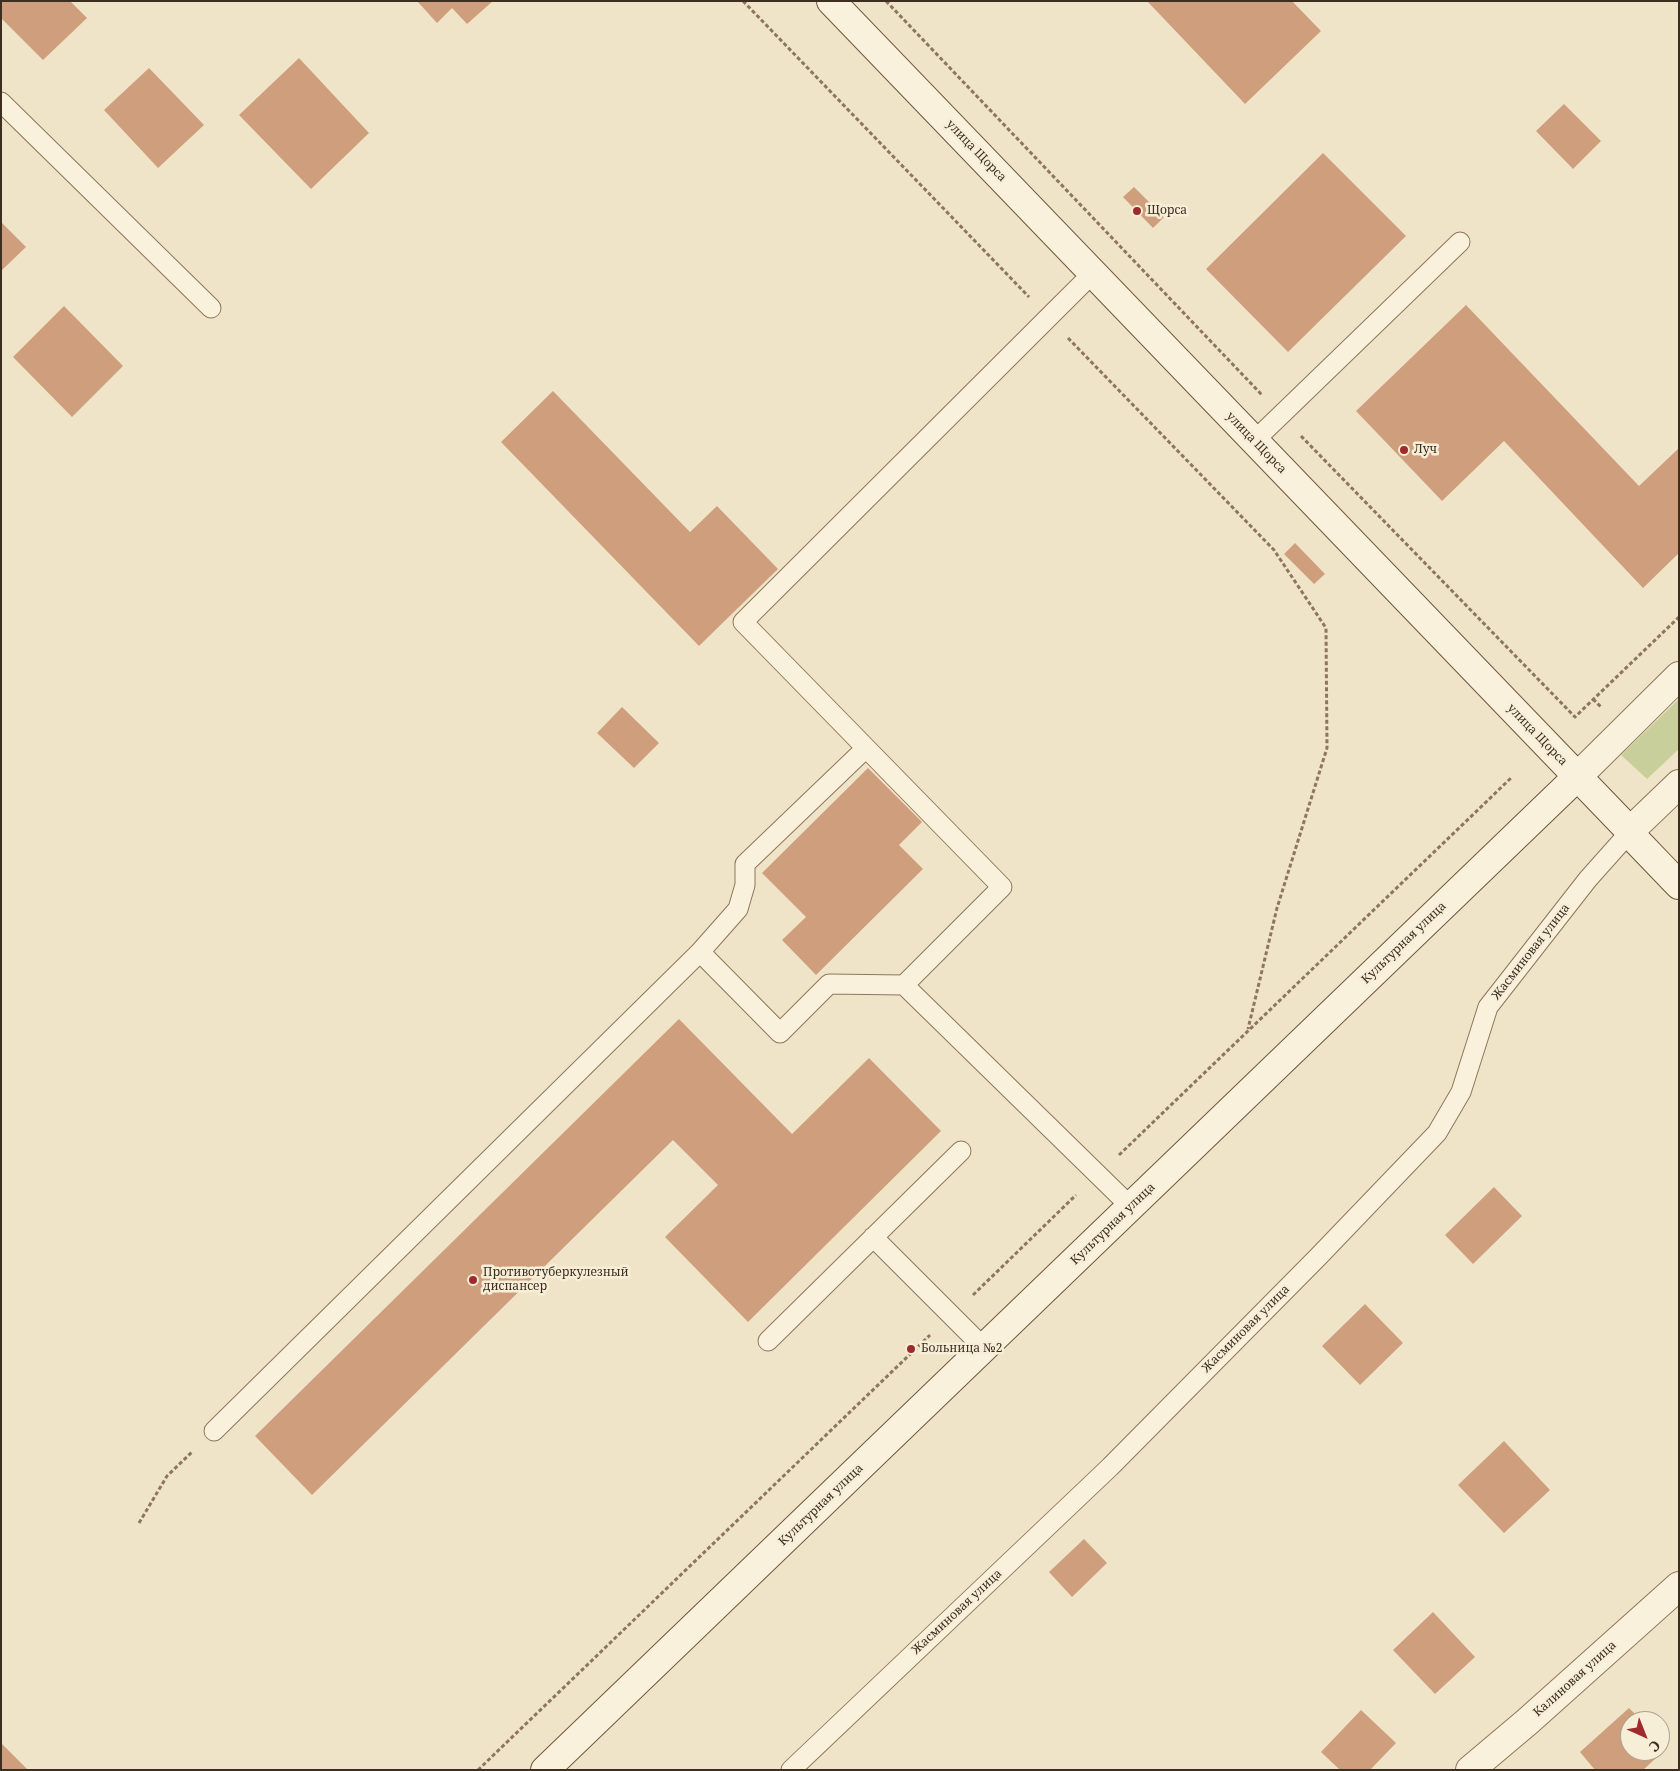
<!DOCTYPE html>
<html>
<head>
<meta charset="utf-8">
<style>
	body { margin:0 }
	#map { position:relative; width:1680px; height:1771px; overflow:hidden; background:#f0e4c8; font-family:"Noto Serif",serif }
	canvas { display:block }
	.frame { position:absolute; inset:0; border:2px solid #3d2e20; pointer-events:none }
	.north { position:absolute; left:1620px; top:1711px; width:50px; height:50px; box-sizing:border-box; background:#f7eed8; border:1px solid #ada18e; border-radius:50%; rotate:136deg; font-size:14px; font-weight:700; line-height:20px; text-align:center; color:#3d2e20 }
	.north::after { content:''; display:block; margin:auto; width:18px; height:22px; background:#9e2a2b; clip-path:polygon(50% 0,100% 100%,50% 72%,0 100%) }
</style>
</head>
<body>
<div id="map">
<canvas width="1680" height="1771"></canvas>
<div class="frame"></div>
<div class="north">С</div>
</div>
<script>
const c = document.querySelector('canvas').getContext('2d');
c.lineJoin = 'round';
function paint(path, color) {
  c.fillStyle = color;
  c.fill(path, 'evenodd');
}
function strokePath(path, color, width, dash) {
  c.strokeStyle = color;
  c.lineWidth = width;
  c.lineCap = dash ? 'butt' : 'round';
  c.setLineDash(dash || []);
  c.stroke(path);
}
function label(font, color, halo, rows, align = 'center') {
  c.font = font + ' "Noto Serif",serif';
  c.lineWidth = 5;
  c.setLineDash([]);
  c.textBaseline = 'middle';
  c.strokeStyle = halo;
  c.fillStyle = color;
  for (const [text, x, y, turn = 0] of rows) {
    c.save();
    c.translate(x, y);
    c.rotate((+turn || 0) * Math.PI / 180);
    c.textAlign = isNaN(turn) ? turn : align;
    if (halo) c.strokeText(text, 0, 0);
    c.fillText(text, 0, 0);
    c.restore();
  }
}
paint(new Path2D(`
	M1679 699V749L1647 779 1621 755Z`), '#c9cf9b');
paint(new Path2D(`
	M1 1H70L87 18 43 60 1 18Z
	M417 1H493L467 24 452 8 437 23Z
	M1147 1H1292L1321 31 1245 104Z
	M299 58 369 133 311 189 239 115Z
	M149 68 204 125 158 168 104 110Z
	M1564 104 1601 141 1573 169 1536 131Z
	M1323 153 1406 236 1288 352 1206 269Z
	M1134 187 1164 217 1153 228 1123 197Z
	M1 222 26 247 1 271Z
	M1466 305 1639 486 1679 448V553L1643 588 1504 441 1442 501 1356 411Z
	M64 306 123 366 72 417 13 357Z
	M553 391 690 532 717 506 778 569 699 646 501 442Z
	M1295 543 1325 574 1314 584 1284 554Z
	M622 707 659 743 634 768 597 733Z
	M868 768 922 822 899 845 923 869 816 975 782 940 806 917 762 873Z
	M679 1019 792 1134 869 1058 941 1131 748 1322 665 1237 718 1185 673 1140 312 1495 255 1436Z
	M1494 1187 1522 1216 1473 1264 1445 1235Z
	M1365 1304 1403 1343 1360 1385 1322 1346Z
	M1504 1441 1550 1490 1504 1533 1458 1485Z
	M1084 1539 1107 1563 1072 1597 1049 1572Z
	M1433 1612 1475 1657 1435 1694 1393 1650Z
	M1629 1708 1642 1721H1630V1751H1660V1740L1667 1748 1643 1770H1595L1580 1752Z
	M1361 1710 1396 1743 1370 1770H1340L1321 1752Z
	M1 1743 28 1770H1Z`), '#cf9f7d');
const lane = new Path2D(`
	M1 102 211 308
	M1254 441 1460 242
	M700 952 738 909 745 885V864L866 748
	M904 985 1002 887 743 622 1093 273
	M873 1237 984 1348
	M768 1341 961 1151
	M214 1431 700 952 780 1033 829 984 904 985 1130 1206
	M791 1770 1110 1467 1318 1257 1437 1133 1461 1092 1488 1007 1588 879 1629 833`);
const street = new Path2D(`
	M1578 776 1679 676
	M1630 831 1679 784
	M1470 1770 1527 1722 1679 1586`);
const secondary = new Path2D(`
	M831 1 1630 831 1629 833 1679 885
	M545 1770 1578 776`);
strokePath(lane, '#8d765c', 21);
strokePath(street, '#8d765c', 30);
strokePath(secondary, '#6f573f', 30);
strokePath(new Path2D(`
	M743 1 1029 297
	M886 1 1262 395
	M1068 338 1274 550 1326 628 1327 748 1277 908 1248 1029
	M1301 436 1575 717 1679 617
	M1593 699 1601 707
	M1119 1155 1511 778
	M973 1295 1076 1195
	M139 1523 167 1476 193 1451
	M478 1770 930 1335`), '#8d765c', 3, [4, 2.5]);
strokePath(lane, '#faf1dc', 19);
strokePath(street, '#faf1dc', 28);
strokePath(secondary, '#faf1dc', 28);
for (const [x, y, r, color] of [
	[1137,211,5,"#9e2a2b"],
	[1404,450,5,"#9e2a2b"],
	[473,1280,5,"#9e2a2b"],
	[911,1349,5,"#9e2a2b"]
]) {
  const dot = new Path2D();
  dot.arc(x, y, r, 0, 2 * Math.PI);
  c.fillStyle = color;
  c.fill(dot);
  strokePath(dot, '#f7eed8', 2);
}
label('12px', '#3d2e20', '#f7eed8', [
	["улица Щорса",976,151,46],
	["улица Щорса",1256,443,46],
	["улица Щорса",1537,735,46],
	["Культурная улица",1404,943,-44],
	["Жасминовая улица",1531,952,-52],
	["Культурная улица",1113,1224,-44],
	["Жасминовая улица",1246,1329,-45],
	["Культурная улица",821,1505,-44],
	["Жасминовая улица",957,1612,-43],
	["Калиновая улица",1575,1679,-42]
]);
label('12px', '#3d2e20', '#f7eed8', [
	["Щорса",1147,211],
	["Луч",1414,450],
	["Противотуберкулезный",483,1273],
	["диспансер",483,1287],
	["Больница №2",921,1349]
], 'left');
</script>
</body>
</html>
